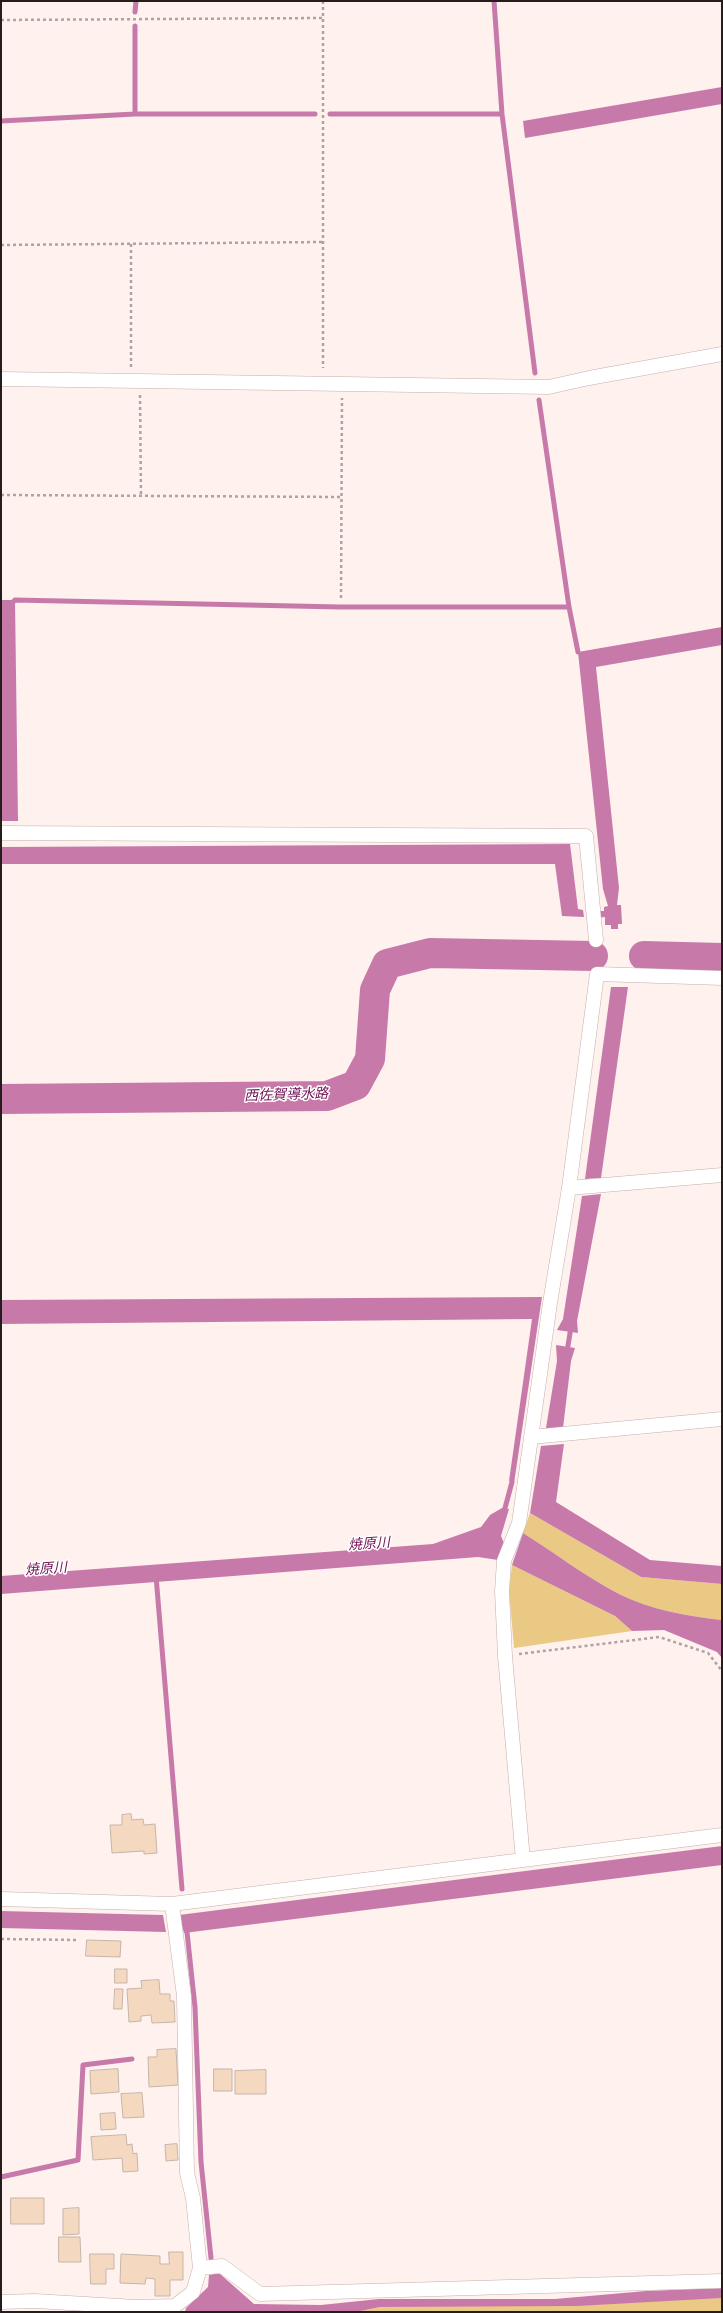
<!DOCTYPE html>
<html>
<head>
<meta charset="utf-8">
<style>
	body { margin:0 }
	#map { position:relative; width:723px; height:2313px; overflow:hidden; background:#fef1ee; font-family:Cabin,sans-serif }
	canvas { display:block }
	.frame { position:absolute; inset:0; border:2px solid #251d1b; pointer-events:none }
</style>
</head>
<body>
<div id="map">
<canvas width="723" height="2313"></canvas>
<div class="frame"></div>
</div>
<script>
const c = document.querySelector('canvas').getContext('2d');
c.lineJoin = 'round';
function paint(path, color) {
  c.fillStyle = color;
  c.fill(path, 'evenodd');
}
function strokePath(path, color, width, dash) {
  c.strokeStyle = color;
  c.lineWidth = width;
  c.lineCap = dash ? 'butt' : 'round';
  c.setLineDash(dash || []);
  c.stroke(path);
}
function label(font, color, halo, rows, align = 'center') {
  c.font = font + ' Cabin,"Noto Sans JP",sans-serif';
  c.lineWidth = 3;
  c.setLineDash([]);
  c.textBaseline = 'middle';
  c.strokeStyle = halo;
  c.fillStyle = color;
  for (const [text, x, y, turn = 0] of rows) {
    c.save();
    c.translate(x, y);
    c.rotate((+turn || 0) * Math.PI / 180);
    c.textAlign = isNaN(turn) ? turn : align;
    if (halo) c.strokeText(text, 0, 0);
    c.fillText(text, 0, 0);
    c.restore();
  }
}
paint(new Path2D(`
	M530 1513 641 1577 722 1584V1620C687 1616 651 1610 619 1594 586 1577 555 1553 523 1533Z
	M512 1565 615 1616 632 1631 514 1648 509 1590Z
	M722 2298V2312H356L380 2307Z`), '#e9c984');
paint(new Path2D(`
	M722 87V104L525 138 523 121Z
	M1 600H15L18 821H2Z
	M722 627V645L596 667 619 888 617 905H621L622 924H618V929H611V925H605V917L598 918V911H604V907L608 906 603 889 578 652Z
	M570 844 578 909 583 910 584 917 562 916 555 864H1V847Z
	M611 987H628L601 1178 585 1179Z
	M601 1194 577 1321 578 1333 557 1330 563 1319 582 1196Z
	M542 1297 514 1483 509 1481 532 1319 1 1324V1300Z
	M556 1345 575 1348 571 1361 563 1428H546L557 1361Z
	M564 1444 556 1502 650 1560 722 1566V1584L641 1577 530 1513 541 1446Z
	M502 1508 509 1509 501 1536 504 1543 498 1560 478 1557 1 1594V1576L433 1544 481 1527 490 1515Z
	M523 1533C555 1553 586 1577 619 1594 651 1610 687 1616 722 1620V1658L717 1652 664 1630 632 1631 615 1616 512 1565Z
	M722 1846V1865L184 1933 179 1915Z
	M1 1911 163 1915 166 1932 1 1928Z
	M219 2273 254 2304 321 2305 379 2299H555L646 2291 722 2288V2298L577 2306 380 2307 356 2312H185L186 2308 208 2287 209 2275Z`), '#c77aaa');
strokePath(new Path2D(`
	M494 1 502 114 535 373
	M135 12 136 1
	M135 114H315
	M330 114H502
	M1 121 135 114V26
	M539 400 569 607 578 652
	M1 602 8 607 15 600 340 607H569
	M567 1352 571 1327
	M505 1508 512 1482
	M156 1576 182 1889
	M187 1932 195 2007 201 2162 211 2258
	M1 2177 78 2160 83 2065 132 2059`), '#c77aaa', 5);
strokePath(new Path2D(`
	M644 956 722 958
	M1 1099 327 1096 356 1085 370 1059 375 990 387 964 430 953 593 956`), '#c77aaa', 30);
const building = new Path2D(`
	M131 1814 132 1820 143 1819 144 1825 155 1824 157 1853 144 1854V1851L112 1853 110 1825H122V1815Z
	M87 1940 121 1941 120 1957 86 1956Z
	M115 1969H127V1983H115Z
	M159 1980 160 1994H170V2001H174L175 2022 152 2023 151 2015 141 2016V2021L129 2022 127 1989 142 1988 141 1981Z
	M115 1989H123L122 2009H114Z
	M176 2049 178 2085 149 2087 148 2057H157V2050Z
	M118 2069 119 2092 91 2094 90 2071Z
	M214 2069H232V2091H214Z
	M266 2070V2094H235V2071Z
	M142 2093 144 2117 123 2118 121 2094Z
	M115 2113 116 2129 101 2130 100 2114Z
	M126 2135 127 2145 132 2144 133 2154 137 2153 138 2171 123 2172 122 2158 93 2160 91 2137Z
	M177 2144 178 2160 166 2161 165 2145Z
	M11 2198H44V2224H11Z
	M79 2208V2234L63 2235V2209Z
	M59 2237H80L81 2262H59Z
	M169 2252H183V2280H170V2296H155V2279L146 2278 145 2284 120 2283 121 2254 160 2256V2264H169Z
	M90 2254H114V2269H106V2284H91Z`);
paint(building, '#f5d8c0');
strokePath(building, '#c5b5a9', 1);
const minor = new Path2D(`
	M1 379 549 387 589 378 722 354
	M1 833 586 836 596 940
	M569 1188 722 1175
	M531 1437 722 1419
	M523 1860 505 1656 502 1591 504 1561 519 1523 550 1303 569 1188 597 974 722 978
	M1 1899 172 1904 722 1835
	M200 2268 222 2266 260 2294 722 2281
	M1 2302 35 2301 136 2307 175 2306 193 2292 200 2268 193 2198 187 2173 184 1996 172 1904`);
strokePath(minor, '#c4b0ab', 15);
strokePath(new Path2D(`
	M323 1V368
	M1 20 322 18
	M1 245 322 242
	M131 367V244
	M140 395 141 496
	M1 495 341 497
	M341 598 342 398
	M519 1654 659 1637 708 1653 722 1671
	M1 1939 78 1940`), '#aea3a1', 2.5, [3, 3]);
strokePath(minor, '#fff', 14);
label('italic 14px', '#701355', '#fff', [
	["西佐賀導水路",286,1095,-2],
	["焼原川",369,1544,-4],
	["焼原川",46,1569,-4]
]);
</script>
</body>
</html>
